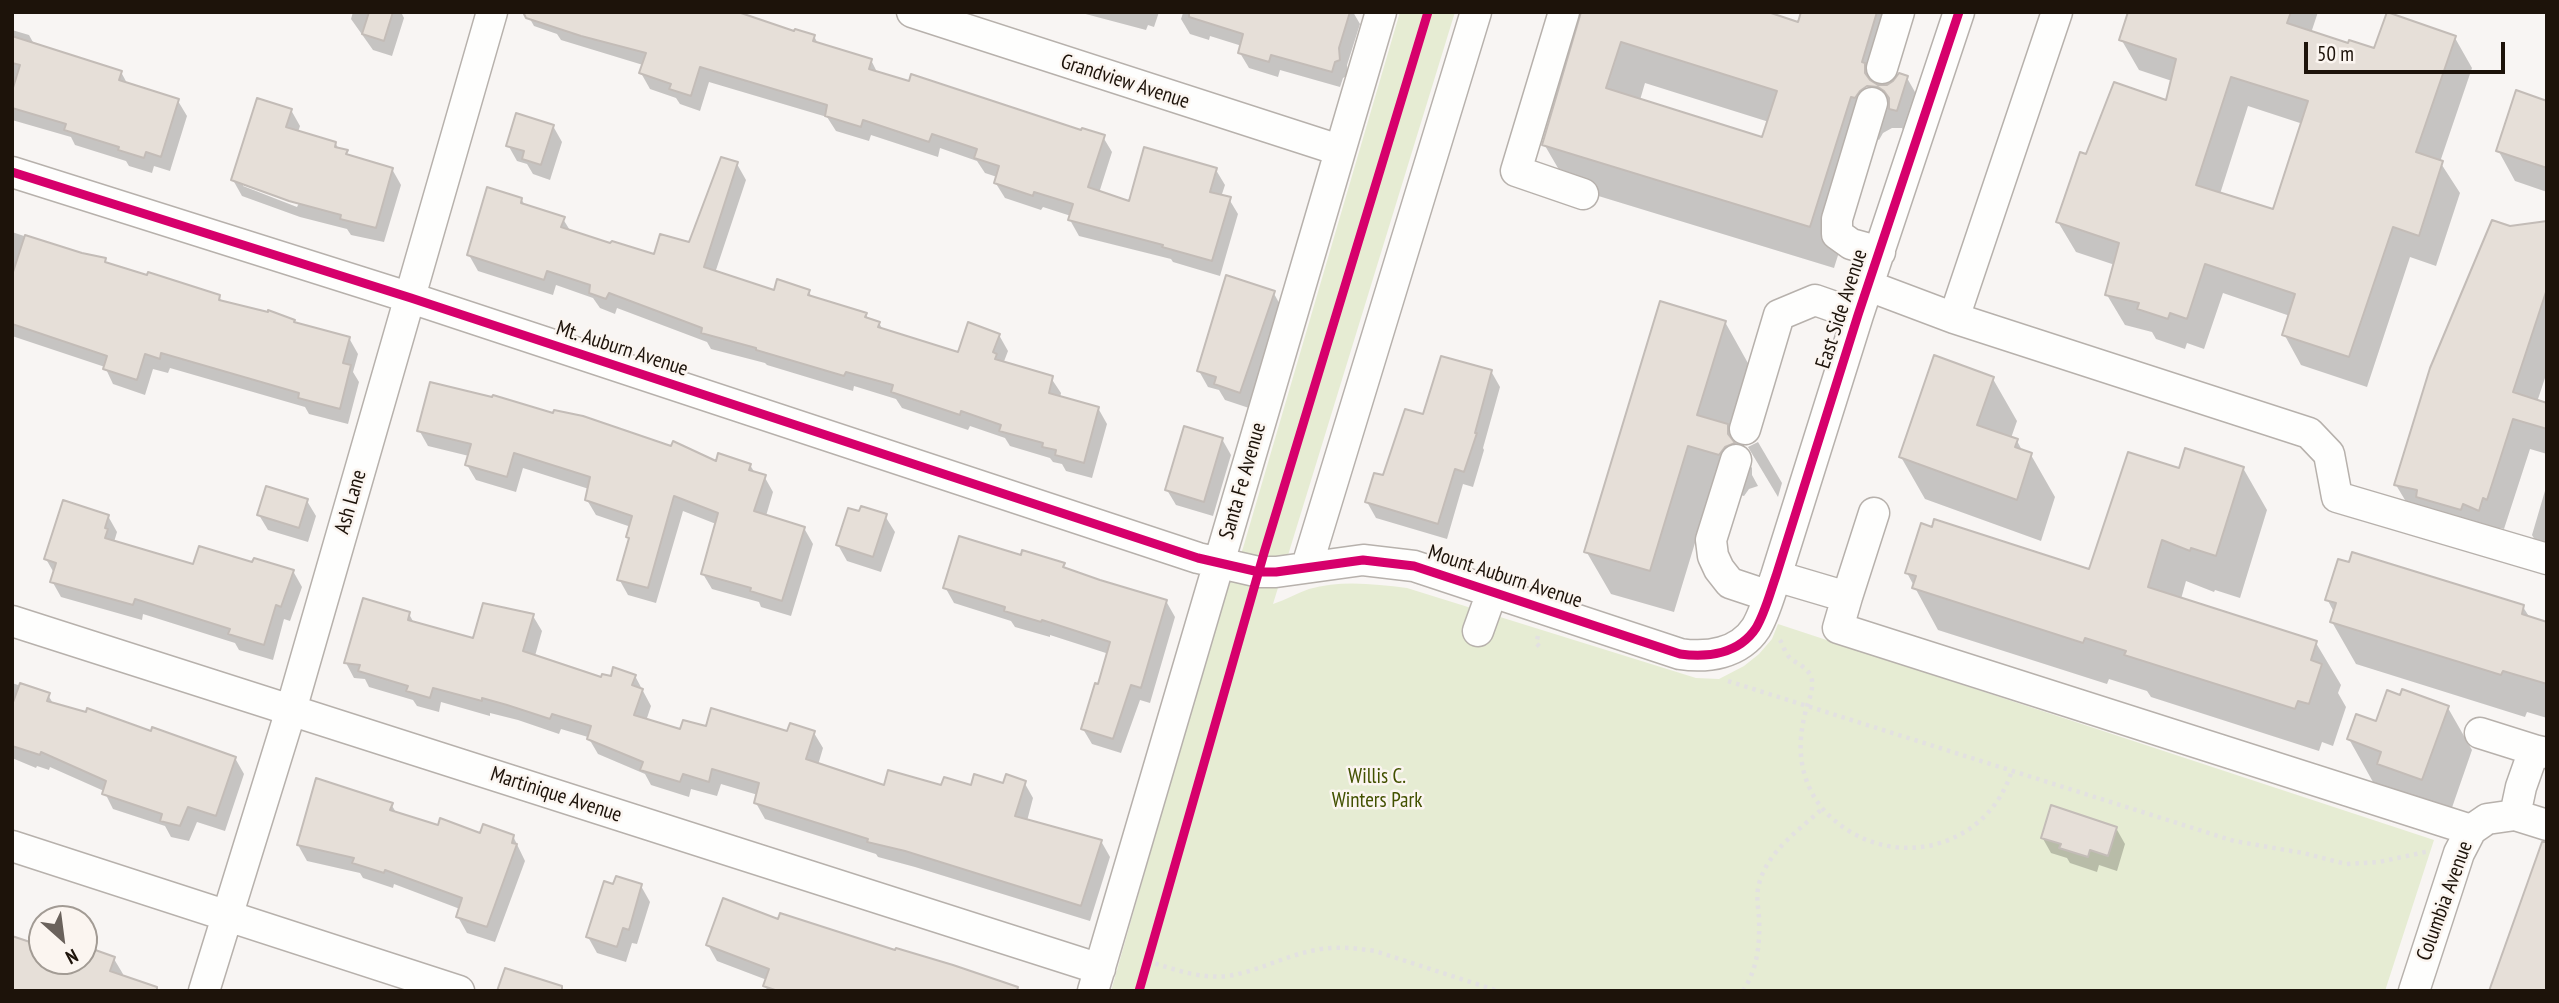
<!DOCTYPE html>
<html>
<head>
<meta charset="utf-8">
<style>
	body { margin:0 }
	#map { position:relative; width:2559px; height:1003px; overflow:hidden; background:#f8f5f3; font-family:"PT Sans Narrow",sans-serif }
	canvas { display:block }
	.frame { position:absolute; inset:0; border:14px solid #1d130a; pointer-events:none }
	.north { position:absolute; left:28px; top:905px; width:70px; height:70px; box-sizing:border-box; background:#fbf5f0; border:2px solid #a29b94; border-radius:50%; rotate:152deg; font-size:19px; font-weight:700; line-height:28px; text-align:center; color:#1d130a }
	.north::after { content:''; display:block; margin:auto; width:24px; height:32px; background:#6a625c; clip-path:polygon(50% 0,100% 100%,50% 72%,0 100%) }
	.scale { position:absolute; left:2304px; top:42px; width:201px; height:32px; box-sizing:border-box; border:4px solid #1d130a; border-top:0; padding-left:9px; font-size:21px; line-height:24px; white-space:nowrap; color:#1d130a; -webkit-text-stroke:5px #fbf5f0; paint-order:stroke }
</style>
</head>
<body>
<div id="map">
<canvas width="2559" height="1003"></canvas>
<div class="frame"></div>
<div class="north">N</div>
<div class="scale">50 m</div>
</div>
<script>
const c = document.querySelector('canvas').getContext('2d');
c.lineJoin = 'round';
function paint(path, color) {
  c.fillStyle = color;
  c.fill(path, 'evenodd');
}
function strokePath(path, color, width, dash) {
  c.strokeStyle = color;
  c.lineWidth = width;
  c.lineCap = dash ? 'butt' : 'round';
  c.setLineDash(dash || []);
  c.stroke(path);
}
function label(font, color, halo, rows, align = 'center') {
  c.font = font + ' "PT Sans Narrow",sans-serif';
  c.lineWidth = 5;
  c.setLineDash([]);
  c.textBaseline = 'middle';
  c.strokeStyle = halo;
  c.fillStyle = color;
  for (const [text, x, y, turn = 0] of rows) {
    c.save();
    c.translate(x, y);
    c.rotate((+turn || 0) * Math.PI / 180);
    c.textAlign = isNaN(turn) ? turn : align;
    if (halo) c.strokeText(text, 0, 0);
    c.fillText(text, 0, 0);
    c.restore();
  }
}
paint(new Path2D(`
	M1400 12H1455L1273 604C1286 600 1297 593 1309 589 1341 580 1374 584 1407 588L1696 678 1719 679 1744 666 1759 654 1772 639 1778 624 2434 840 2385 991H1111L1218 615 1243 548Z`), '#e6ecd3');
paint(new Path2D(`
	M353 12H401L404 18 392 56 373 50 351 19Z
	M526 12 814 36 818 44 871 60 878 74 1103 137 1112 152 1099 193 1130 203 1216 170 1225 185 1221 197 1229 199 1238 214 1220 276 1173 262 1171 259 1079 236 1070 220 1071 216 1043 207 1041 210 1005 198 995 182 997 177 985 173 977 161 940 148 938 157 871 135 869 141 836 131 827 117 709 82 700 111 680 104 676 98 650 89 641 73 643 65 561 40 557 34 534 26Z
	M1078 12H1159L1154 27 1148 25 1146 30Z
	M1181 12H1353L1360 24 1347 65 1348 75 1343 78 1340 87 1280 70 1278 77 1249 68 1240 53 1242 46 1210 36 1209 40 1190 34 1181 19 1183 13Z
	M1584 12 1799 24 1803 12H1914L1891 86 1907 78 1931 120 1915 151 1902 128H1892L1883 133 1879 140 1875 138 1834 268 1569 187 1544 144ZM1645 83 1769 122 1763 139 1640 100ZM1859 84 1875 85V88H1859Z
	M2130 12H2318L2311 33 2375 51 2455 38 2472 68 2440 162 2460 193 2436 266 2410 257 2367 387 2301 365 2284 334 2290 316 2223 293 2204 349 2187 343 2185 349 2156 339 2152 332 2125 325 2107 295 2115 265 2076 252 2058 222 2087 156 2167 102 2172 81 2139 70 2121 39ZM2248 106 2303 124 2275 212 2220 194Z
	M12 30 29 35 34 44 121 72 128 85 178 101 187 116 170 171 154 166 152 173 129 166 126 161 75 145 71 137 12 120Z
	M2547 103V192L2515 181 2498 150Z
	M291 110 300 126 298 132 335 143 339 149 346 152 349 157 392 169 401 185 384 242 351 235 347 229 300 217 242 196 233 180ZM243 183 299 203 297 207 243 186Z
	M553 126 562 142 550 180 533 174 527 164 517 161 508 145Z
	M737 164 746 180 715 273 775 293 809 292 812 298 866 315 869 320 879 323 883 330 959 354 999 335 1008 351 1003 364 1051 378 1061 393 1060 398 1098 408 1107 424 1092 478 1066 471 1062 464 1053 462 1050 458 1010 446 1005 438 970 426 968 430 902 408 896 399 854 386 853 391 767 365 765 363 711 349 707 342 617 308 615 314 600 308 593 298 556 285 553 295 478 271 469 255 521 199 525 205 563 219 571 232 655 257 690 244Z
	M2547 226V372L2537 402 2547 405V454L2530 449 2504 529 2500 528 2496 540 2414 515 2396 485 2509 227Z
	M12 232 81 255 105 260 108 265 219 297 222 302 349 338 358 354 353 372 359 382 348 424 309 414 305 407 170 368 168 373 153 369 145 395 113 384 105 367 12 336Z
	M1273 292 1282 308 1249 408 1225 400 1219 390 1208 387 1199 371Z
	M1725 322 1749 365 1729 429 1752 468V475L1758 486 1749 489 1744 496 1712 487 1674 612 1611 594 1586 551Z
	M1491 371 1500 387 1483 448 1484 450 1473 487 1463 484 1447 539 1376 518 1367 502 1425 416Z
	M1993 379 2017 421 2011 438 2017 441 2023 452 2031 455 2055 497 2041 541 1925 499 1901 457Z
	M419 430 750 465 755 473 764 476 773 492 766 516 804 528 813 544 791 616 761 607 759 602 712 589 703 574 716 524 683 511 656 603 628 595 619 579 630 541 628 537 631 527 596 515 587 500 589 489 523 468 516 492 476 480 467 465 469 456 428 446Z
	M1222 439 1231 455 1213 516 1176 505 1167 490Z
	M1758 442 1782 483 1778 497 1748 447Z
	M2243 468 2267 510 2240 598 2215 590 2214 592 2186 581 2181 599 2316 643 2341 685 2338 693 2346 707 2333 746 2322 742 2319 751 2151 697 2147 691 2109 679 2107 684 1938 630 1907 573 2090 571 2180 470Z
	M2547 484V561L2532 535Z
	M307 501 316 516 308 542 268 530 259 515Z
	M860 514 885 516 895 532 881 572 847 561 838 545Z
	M108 516 117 532 114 542 194 566 253 565 293 571 302 587 290 621 284 619 273 660 239 650 235 643 143 614 142 620 61 597 52 581 54 573 46 559Z
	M1022 557 1063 565 1067 571 1166 601 1175 617 1150 703 1140 700 1121 753 1092 744 1083 729 1109 654 1050 635V637L1015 627 1011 621 954 603 945 587Z
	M2327 599 2523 607 2530 618 2547 623V718L2527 712 2525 717 2356 664 2332 622 2334 612Z
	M409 614 414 623 474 640 533 616 542 631 535 656 602 680 635 676 651 706 646 721 681 731 707 728 814 733 823 748 818 765 885 787H972L1024 782 1033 798 1027 821 1101 841 1110 857 1090 921 915 867 878 857 876 854 765 819 756 803 758 795 721 784 717 796 691 789 689 797 651 785 645 774 598 754 588 737 561 729 559 734 518 720 490 713V716L441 702 439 712 417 706 413 700 369 687 365 679 354 678 346 663Z
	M12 683 48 695 54 705 235 758 244 774 225 831 197 822 189 841 171 837 165 826 113 809 104 791 50 767 49 770 37 766 36 768 12 758Z
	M2448 708 2472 750 2447 822 2403 806 2394 789 2373 782 2349 739 2377 723Z
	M391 804 397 814 439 827 481 835 513 836 525 861 495 942 467 933 458 917 460 909 394 884 393 888 363 878 360 873 307 861 298 845Z
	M2116 828 2125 844 2117 871 2099 865 2097 872 2070 863 2067 858 2051 853 2042 837Z
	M614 886H641L650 902 637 944 632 943 626 962 597 953 588 937Z
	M779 922 1004 991H768L765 986 767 980 717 961 708 945Z
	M42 948V961H84V948L114 959 123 974 122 977 164 991H12Z`), '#0003');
const building = new Path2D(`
	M369 12H393L384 41 362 34Z
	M523 12H738L794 31 795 29 815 35 813 41 872 59 869 69 909 81 911 74 1081 130 1082 128 1105 135 1088 187 1129 201 1144 147 1217 168 1210 192 1231 197 1212 261 1162 247 1163 245 1068 220 1073 204 1034 192 1033 196 994 183 999 166 974 158 977 149 932 134 929 142 863 120 861 127 825 116 827 105 700 67 691 96 669 89 671 84 639 73 646 53 581 36 526 18Z
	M1189 12H1350L1339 48 1340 60 1335 62 1332 72 1271 55 1269 62 1238 53 1243 34 1189 17Z
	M1581 12H1768L1798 22 1801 12H1877L1862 62 1865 63V73L1870 80 1878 85H1887L1893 81 1899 73 1908 76 1897 111 1889 109V98L1884 91 1878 87 1867 86 1860 91 1855 98 1851 97 1810 227 1542 145ZM1621 42 1777 91 1762 137 1606 88Z
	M2128 12H2291L2287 23 2348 43 2349 40 2374 48 2387 12 2456 36 2416 152 2443 161 2419 236 2393 227 2349 357 2282 335 2295 294 2205 264 2187 319 2170 313 2168 319 2137 309 2139 303 2105 295 2119 243 2056 222 2080 152 2086 154 2114 82 2166 100 2176 59 2119 40ZM2231 77 2308 101 2273 209 2196 185Z
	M12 36 122 71 119 80 179 99 161 157 146 152 144 158 118 150 119 147 64 130 66 124 12 108V91L20 65 12 63Z
	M2516 90 2547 101V168L2496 151Z
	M257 98 292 109 286 127 336 142 335 147 348 150 346 154 393 168 376 228 340 219 341 215 289 201 231 180Z
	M516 113 554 125 541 165 522 159 524 151 506 146Z
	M721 157 738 162 704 267 774 290 777 279 810 290 808 295 867 313 865 317 880 322 878 327 958 352 968 322 1000 334 993 352 997 354 995 359 1053 376 1049 393 1099 407 1084 463 1055 455 1056 450 1042 447 1043 443 999 431 1001 425 961 411 960 415 891 392 893 385 846 372 844 376 756 350V348L701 333 702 328 609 293 606 299 589 293 590 285 547 271 544 280 467 255 487 187 522 198 521 203 565 217 561 227 610 243 612 241 654 254 660 234 689 242Z
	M2492 220 2510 226 2547 221V289L2513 392 2547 403V429L2513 419 2487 500 2483 498 2479 511 2463 504 2461 510 2416 497 2417 490 2394 485 2430 368Z
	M25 235 82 253 106 258 105 262 147 275 148 272 220 295 219 300 268 312V310L295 320 294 322 350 337 343 363 351 365 340 409 298 398 299 393 161 353 160 359 145 354 137 380 103 369 107 356 12 324V275Z
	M1226 275 1275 291 1240 393 1214 384 1216 377 1197 371Z
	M1660 301 1726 321 1697 415 1728 424V434L1735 443 1725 447 1719 455 1688 446 1650 571 1584 552Z
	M1934 355 1994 377 1977 425 2018 439 2015 447 2032 453 2017 500 1899 457Z
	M1441 356 1492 370 1475 433H1477L1464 472 1455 469 1438 524 1365 502 1374 473 1383 475 1405 409 1423 414Z
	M430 382 492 397 493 395 553 413 554 410 583 416 671 446 673 441 716 461 718 453 751 464 749 470 766 475 754 511 805 527 782 601 750 591 751 588 701 574 718 513 674 496 648 588 617 580 629 538 626 537 632 516 585 500 590 477 514 453 507 477 465 465 471 444 417 431Z
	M1184 426 1223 438 1204 502 1165 490Z
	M2185 448 2244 467 2216 556 2191 548 2190 551 2162 540 2148 587 2317 641 2311 660 2322 664 2309 704 2298 701 2295 709 2124 655 2126 651 2085 638 2083 643 1912 588 1916 576 1905 573 1921 523 1932 527 1934 519 2089 569 2128 452 2179 468Z
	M266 486 308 499 299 528 257 515Z
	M63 500 109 515 105 528 108 529 105 538 193 564 199 546 252 562 254 558 294 570 281 607 276 605 264 645 228 634 230 629 135 599 133 605 50 582 56 563 44 559Z
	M861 506 887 514 873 557 836 545 848 508 859 511Z
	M959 536 1021 555 1022 550 1065 563 1063 567 1100 580 1167 600 1141 688 1131 685 1113 739 1081 729 1095 683 1098 684 1110 642 1042 620 1041 622 1004 611 1005 607 943 588Z
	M2352 552 2524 605 2522 614 2547 622V684L2503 671 2501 675 2330 622 2336 603 2325 600 2338 559 2349 562Z
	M363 598 410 612 408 620 473 638 483 603 534 614 523 651 601 677 602 674 611 676 613 667 636 675 632 685 643 689 634 715 680 729 683 720 706 726 711 708 787 731 790 723 815 731 806 759 884 785 888 770 941 785 944 777 971 785 974 774 1003 783 1006 774 1026 781 1015 816 1102 840 1081 906 905 851 867 842 868 839 754 803 759 783 712 769 709 782 683 774 680 782 640 770 643 762 587 739 591 726 552 714 550 719 507 705 482 698V701L433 688 430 698 406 691 408 686 358 671 360 665 344 663Z
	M20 683 50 693 47 701 86 712 87 708 151 731 152 727 236 757 216 816 188 807 180 826 160 821 162 814 102 794 106 781 41 752 40 755 12 746V705Z
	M2402 689 2449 706 2422 780 2377 764 2381 752 2347 739 2356 714 2376 721 2387 690 2400 695Z
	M316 778 393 803 390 810 438 825 440 818 480 833 483 824 514 835 512 843 517 844 487 927 456 917 462 898 385 870 384 873 352 863 354 858 297 845Z
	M2051 805 2117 827 2108 856 2090 850 2088 857 2059 848 2061 844 2041 838Z
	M2542 842H2547V991H2489Z
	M616 876 642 884 629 930 623 928 617 947 586 937 604 881 613 884Z
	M723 898 778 919 780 913 895 950 896 948 953 965 1018 987 1017 991H778L763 986 769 969 706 945Z
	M12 936 42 946V961H84V946L115 957 110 971 157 987V991H12Z
	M505 968 562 986V991H497Z`);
paint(building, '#e6dfd8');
strokePath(building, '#c3bcb7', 2);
const minor = new Path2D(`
	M912 12 1339 150
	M1564 12 1516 171 1583 194
	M1882 68 1899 12
	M1872 103 1837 219V234L1851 244 1880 252
	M12 172 411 298 1198 558 1259 572H1276L1363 560 1414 566 1680 654C1707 658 1739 654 1756 628 1765 613 1770 593 1776 576L1858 315 1959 12
	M1869 286 1954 318 2309 433 2329 454 2337 497 2547 559
	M1954 318 2057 12
	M1745 429 1779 315 1815 300 1858 315
	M1736 460 1711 540 1713 556 1719 569 1730 583 1769 596
	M1307 566 1476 12
	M1776 576 1847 597 1838 628 2471 830
	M1847 597 1874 513
	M12 621 1100 969
	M1478 631 1492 592
	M2480 733 2534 750
	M2515 815 2521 787 2534 750 2547 753
	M12 846 459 991
	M204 991 291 710 492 12
	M1093 991 1381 12
	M2414 991 2459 853 2471 830 2487 819 2515 815 2547 825`);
strokePath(minor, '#b7b1ac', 33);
strokePath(new Path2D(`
	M1538 636 1536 643 1541 648
	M1780 640C1783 645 1785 653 1790 658 1798 665 1809 667 1812 680 1813 689 1810 698 1807 706 1799 735 1797 761 1810 789 1819 808 1832 820 1849 831 1911 869 1991 840 2012 770
	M1728 681 2234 841 2303 853 2346 864 2379 862 2430 851
	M1147 961C1174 969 1199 979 1227 976 1257 972 1286 955 1316 950 1336 946 1355 948 1375 951L1498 991
	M1743 991C1758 968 1760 943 1759 917 1758 906 1756 895 1759 884 1767 852 1799 830 1822 809`), '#e3e1e1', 4.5, [3.5, 5]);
strokePath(minor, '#fefefd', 30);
strokePath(new Path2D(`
	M12 172 411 298 1198 558 1259 572H1276L1363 560 1414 566 1680 654C1707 658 1739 654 1756 628 1765 613 1770 593 1776 576L1858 315 1959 12
	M1139 991 1264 553 1428 12`), '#d6006c', 9);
label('21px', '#1d130a', '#fbf5f0', [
	["Grandview Avenue",1125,82,18],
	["East Side Avenue",1842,309,-72],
	["Mt. Auburn Avenue",622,349,18],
	["Santa Fe Avenue",1243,481,-74],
	["Ash Lane",351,502,-74],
	["Mount Auburn Avenue",1505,577,18],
	["Martinique Avenue",556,795,18],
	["Columbia Avenue",2445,901,-70]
]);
label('21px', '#425100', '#fbf5f0', [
	["Willis C.",1377,777],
	["Winters Park",1377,801]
]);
</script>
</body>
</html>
